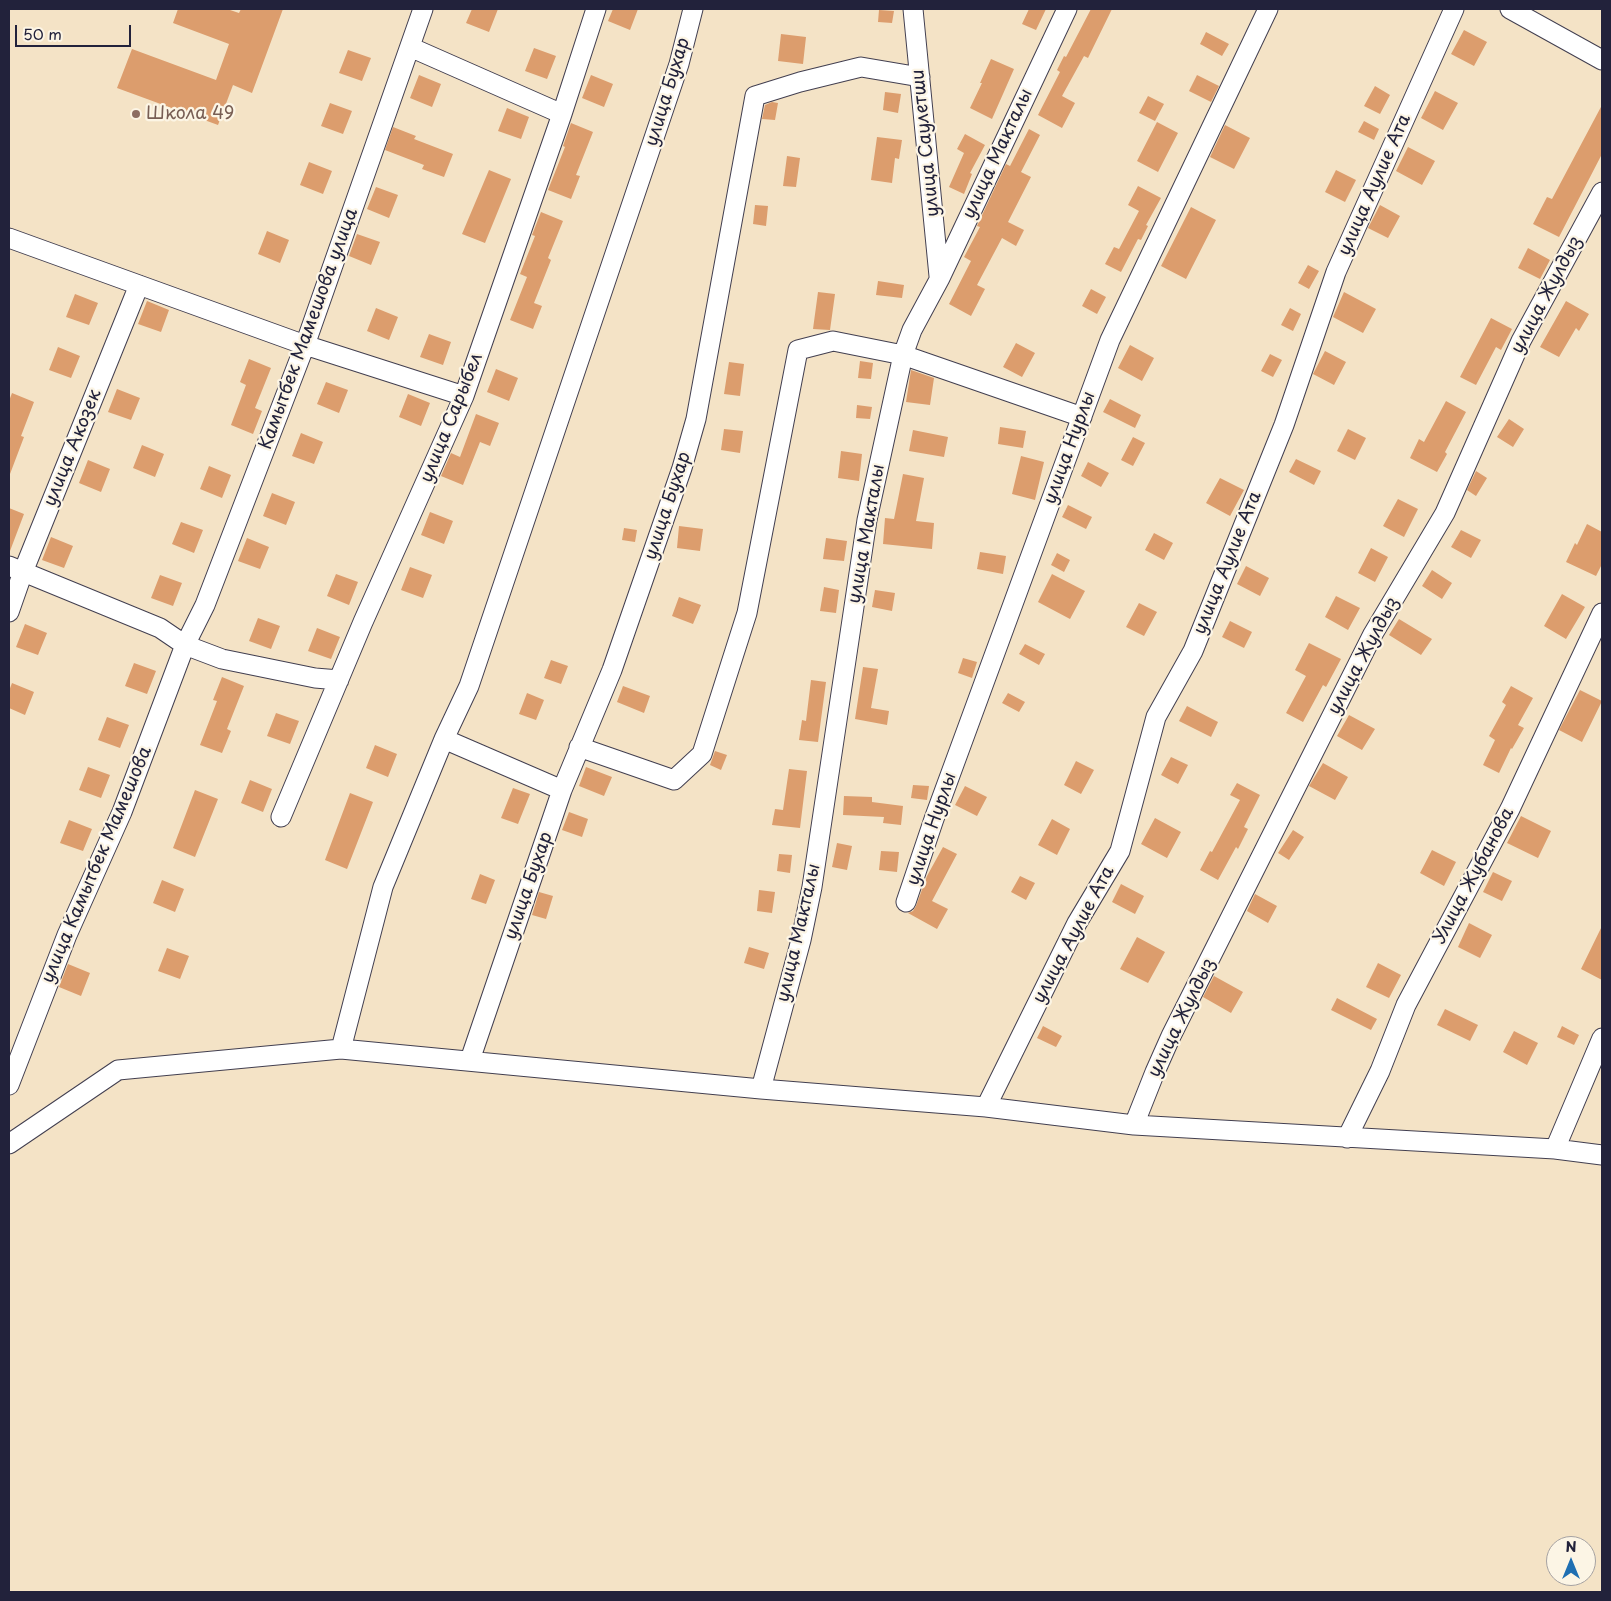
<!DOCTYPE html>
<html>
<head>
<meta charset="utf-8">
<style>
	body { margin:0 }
	#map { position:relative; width:1611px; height:1601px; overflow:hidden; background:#f4e3c6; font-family:"Playpen Sans",sans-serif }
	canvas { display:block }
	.frame { position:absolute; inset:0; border:10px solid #22223b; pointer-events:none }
	.north { position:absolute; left:1546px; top:1536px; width:50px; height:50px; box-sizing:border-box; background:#fcf5e5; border:1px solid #a5a1a1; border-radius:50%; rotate:0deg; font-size:14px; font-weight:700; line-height:20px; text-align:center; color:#22223b }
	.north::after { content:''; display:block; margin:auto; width:18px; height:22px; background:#1f6fb2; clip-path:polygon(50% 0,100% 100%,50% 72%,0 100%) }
	.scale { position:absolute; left:15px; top:25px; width:116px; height:22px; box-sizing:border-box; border:2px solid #22223b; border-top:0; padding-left:6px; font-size:15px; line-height:18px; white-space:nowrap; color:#22223b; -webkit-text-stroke:4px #fcf5e5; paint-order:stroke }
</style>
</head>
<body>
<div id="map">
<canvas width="1611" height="1601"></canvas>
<div class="frame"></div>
<div class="north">N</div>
<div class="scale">50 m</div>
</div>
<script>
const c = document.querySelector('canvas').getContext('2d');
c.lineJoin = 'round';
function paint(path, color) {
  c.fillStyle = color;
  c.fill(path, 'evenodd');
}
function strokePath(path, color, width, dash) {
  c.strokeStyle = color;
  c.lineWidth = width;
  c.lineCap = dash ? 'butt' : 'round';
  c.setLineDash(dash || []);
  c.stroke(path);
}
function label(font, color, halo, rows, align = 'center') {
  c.font = font + ' "Playpen Sans",sans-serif';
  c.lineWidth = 4.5;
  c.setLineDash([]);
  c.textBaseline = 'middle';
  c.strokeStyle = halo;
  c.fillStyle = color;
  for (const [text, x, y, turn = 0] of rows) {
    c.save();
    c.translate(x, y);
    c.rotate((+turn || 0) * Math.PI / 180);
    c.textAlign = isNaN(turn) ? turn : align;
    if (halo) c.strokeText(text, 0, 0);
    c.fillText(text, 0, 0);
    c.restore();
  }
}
paint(new Path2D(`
	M178 9H227L239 13 241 9H283L252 93 233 85 218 125 117 88 132 49 216 80 229 44 173 23Z
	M472 9H498L489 32 466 23Z
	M613 9H638L630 30 608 21Z
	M1029 9H1046L1036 30 1022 24Z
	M1091 9H1112L1088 58 1084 56 1062 96 1075 103 1062 128 1038 115 1060 72 1057 70 1064 56 1066 57Z
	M879 10 894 11 892 23 878 22Z
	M1464 30 1487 42 1474 66 1451 54Z
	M1206 32 1229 44 1222 56 1200 44Z
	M781 34 806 37 803 64 778 61Z
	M534 48 556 56 547 79 525 71Z
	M348 50 371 58 362 81 339 73Z
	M991 59 1014 69 992 119 970 108 982 83H980Z
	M419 75 441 84 432 107 410 98Z
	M591 75 613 84 604 107 582 98Z
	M1197 75 1219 86 1211 102 1189 91Z
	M1375 86 1390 95 1380 114 1364 106Z
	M1435 91 1458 103 1443 130 1421 118Z
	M885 92 901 94 898 113 883 110Z
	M1148 96 1164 104 1155 121 1139 113Z
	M772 102 778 103 775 120 762 119 765 105Z
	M330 103 352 111 343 134 321 126Z
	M1602 105V154L1559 237 1533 224 1547 197 1552 199Z
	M507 108 529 117 521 139 498 131Z
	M1364 121 1379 129 1374 140 1358 132Z
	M1157 122 1178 133 1158 172 1137 161Z
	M571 123 593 132 576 175 580 176 571 199 548 190 565 147 563 146Z
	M1225 125 1250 138 1234 169 1210 157Z
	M393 127 416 136 414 139 453 154 444 177 422 169 424 165 385 150Z
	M1029 129 1040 135 1021 172 1031 177 1008 222 1024 230 1016 246 1002 238 977 285 985 289 971 316 949 304 971 261 964 257 980 227 977 226 1006 164 1010 166Z
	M965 134 985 145 970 173 972 174 964 194 949 187 964 153 957 149Z
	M877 137 902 140 899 159 895 158 892 183 871 180Z
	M1408 147 1435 161 1422 185 1396 171Z
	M787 156 800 158 796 187 783 186Z
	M309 162 332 171 323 194 300 185Z
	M489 170 511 179 485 243 462 234Z
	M1336 170 1356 180 1345 202 1325 192Z
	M1138 186 1161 198 1146 225 1148 226 1141 240 1138 239 1121 272 1105 264 1114 247 1119 249 1139 211 1128 205Z
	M376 187 398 195 389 218 367 209Z
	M755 205 768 206 766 226 753 224Z
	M1380 205 1400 216 1388 238 1368 228Z
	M1191 207 1216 220 1186 279 1161 266Z
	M541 212 563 221 548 258 551 260 534 303 542 306 533 329 510 320 527 277 520 274 535 236 532 235Z
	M267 231 289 240 280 263 258 254Z
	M357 234 380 242 371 265 349 256Z
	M1528 248 1550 260 1540 279 1518 268Z
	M1308 265 1319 271 1309 289 1298 283Z
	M878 281 904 285 902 298 876 295Z
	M1091 289 1106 297 1097 314 1082 306Z
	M818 292 835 294 830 330 813 329Z
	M1344 292 1376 309 1363 333 1333 317Z
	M75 294 98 303 89 325 66 317Z
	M147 301 169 310 161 332 138 324Z
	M1566 301 1589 314 1579 331 1576 328 1559 357 1540 347Z
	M376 308 398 317 389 340 367 331Z
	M1290 308 1301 314 1293 331 1281 325Z
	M1491 318 1512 329 1501 350 1496 347 1476 385 1460 377Z
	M429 334 451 342 443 365 420 357Z
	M1016 343 1035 353 1022 377 1003 367Z
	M1130 345 1154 358 1142 381 1118 368Z
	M58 347 80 356 71 378 49 370Z
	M1325 351 1346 362 1334 385 1313 374Z
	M1270 354 1282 360 1273 377 1261 371Z
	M249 359 271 368 255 408 262 411 253 434 231 425 246 385 240 382Z
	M860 361 873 363 871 379 858 378Z
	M729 362 744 364 740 396 724 394Z
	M496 369 518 378 509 401 487 392Z
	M911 370 934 378 930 405 906 402Z
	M326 382 348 390 339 413 317 404Z
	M117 389 140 398 131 420 108 412Z
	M12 393 34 402 21 436 24 437 10 474 9 401Z
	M408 394 430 403 421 426 399 417Z
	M1110 399 1141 415 1135 428 1103 412Z
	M1446 401 1466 412 1445 452 1447 454 1437 472 1410 458 1419 439 1424 442Z
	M857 405 872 407 870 419 856 418Z
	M476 414 499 423 490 446 480 442 463 485 441 476 451 453 460 457Z
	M1509 419 1524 429 1513 447 1497 437Z
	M1000 427 1026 431 1023 448 998 444Z
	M724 429 743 431 740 453 721 450Z
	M1348 429 1366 438 1355 460 1337 451Z
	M913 430 948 437 944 457 909 451Z
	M301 433 323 442 314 464 292 456Z
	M1133 437 1145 443 1133 466 1121 460Z
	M142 445 164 454 155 477 133 468Z
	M841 451 862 454 859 481 838 478Z
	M1021 456 1044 462 1035 500 1012 494Z
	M1296 459 1321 471 1314 485 1289 472Z
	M88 460 110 469 101 492 79 483Z
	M1088 462 1109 473 1101 487 1081 476Z
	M209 466 231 475 222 498 200 489Z
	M1476 471 1487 478 1476 496 1467 490Z
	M903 474 924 478 916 521 934 523 932 549 883 544 885 518 894 519Z
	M1220 478 1244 490 1230 516 1206 503Z
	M272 493 295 502 286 525 263 516Z
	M1398 499 1418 509 1404 537 1383 526Z
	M1068 505 1092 517 1086 529 1062 517Z
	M9 508 24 514 10 551 9 550Z
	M430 512 453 521 444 544 421 535Z
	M181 522 203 530 194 553 172 544Z
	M1587 524 1602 532V564L1596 576 1566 562 1575 543 1577 545Z
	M679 526 703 529 700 551 677 548Z
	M624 528 637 530 635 542 622 540Z
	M1461 530 1481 540 1471 558 1451 547Z
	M1154 533 1173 543 1164 560 1145 550Z
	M51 537 73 546 64 568 42 560Z
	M247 538 269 547 260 569 238 561Z
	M826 538 847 541 844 561 823 559Z
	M1371 548 1388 557 1375 582 1358 573Z
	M980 552 1006 556 1003 574 977 569Z
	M1057 553 1070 560 1064 572 1051 565Z
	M1246 566 1269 578 1260 596 1237 584Z
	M410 567 432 575 423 598 401 590Z
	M1432 570 1452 583 1442 599 1422 586Z
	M336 574 358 582 349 605 327 596Z
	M1052 574 1085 591 1070 619 1038 602Z
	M160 575 182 583 173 606 151 598Z
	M824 587 839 590 836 613 820 611Z
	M875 590 895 593 892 611 872 607Z
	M1562 594 1585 607 1566 639 1544 626Z
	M1336 596 1360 608 1348 630 1325 617Z
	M679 597 701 605 693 624 672 616Z
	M1139 603 1157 612 1144 636 1126 627Z
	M258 618 280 626 271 649 249 641Z
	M1399 619 1432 639 1421 655 1389 635Z
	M1230 621 1252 632 1244 648 1222 637Z
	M25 624 47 633 38 655 16 647Z
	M317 628 340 637 331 659 308 651Z
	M1309 643 1341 659 1326 687 1323 685 1303 722 1286 713 1306 676 1295 670Z
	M1025 644 1045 654 1039 665 1019 654Z
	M963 658 977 662 972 678 958 673Z
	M551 660 568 666 561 684 544 678Z
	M134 663 156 671 147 694 125 686Z
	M863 667 878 669 871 708 889 711 887 725 855 719Z
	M222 677 244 686 227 729 231 731 222 753 200 745 217 701 213 700Z
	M811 680 826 682 818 742 799 740 802 720 806 721Z
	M12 683 34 692 25 715 9 708V691Z
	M623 686 650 696 644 713 617 702Z
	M1511 686 1533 698 1518 725 1524 728 1512 749 1511 748 1499 773 1483 765 1495 740 1489 736 1506 705 1502 702Z
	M1580 690 1602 701 1582 742 1559 730Z
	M527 693 544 700 536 720 519 714Z
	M1008 693 1025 702 1019 712 1002 703Z
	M1187 706 1218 722 1211 737 1179 721Z
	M276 713 299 721 290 744 267 736Z
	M1349 715 1375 729 1362 750 1337 736Z
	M107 717 129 725 120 748 98 740Z
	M375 745 397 754 388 777 366 768Z
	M715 751 727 755 721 770 710 765Z
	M1171 757 1188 765 1178 784 1161 775Z
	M1076 761 1094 770 1081 794 1064 785Z
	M1323 763 1348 777 1335 800 1309 786Z
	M88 767 110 775 101 798 79 790Z
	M586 767 612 777 604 796 579 786Z
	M789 769 807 771 800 828 772 825 775 809 783 810Z
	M250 780 272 789 263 812 241 803Z
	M1237 783 1260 795 1244 827 1248 829 1238 849 1236 847 1218 880 1200 870 1210 851 1212 852 1240 800 1230 795Z
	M913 785 929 786 927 800 911 798Z
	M965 786 987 797 977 816 955 805Z
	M513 788 530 794 518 824 501 818Z
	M195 790 218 799 195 857 173 848Z
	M350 793 373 802 347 869 325 860Z
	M844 796 872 797V802L903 806 901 825 883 823 884 817 843 815Z
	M569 812 588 819 582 837 562 830Z
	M1521 816 1551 831 1538 858 1507 843Z
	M1155 818 1181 832 1167 858 1141 844Z
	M1052 819 1070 829 1057 855 1038 845Z
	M69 820 92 829 83 851 60 843Z
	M1293 830 1304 837 1289 860 1278 853Z
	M837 843 852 846 847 870 832 867Z
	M943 847 957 854 932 901 948 909 937 929 908 913 913 911 916 906 927 876Z
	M1432 850 1456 862 1444 886 1420 873Z
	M881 851 899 852 897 872 879 870Z
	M779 854 792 855 790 873 777 871Z
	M1493 872 1512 881 1502 901 1483 892Z
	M480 874 495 880 486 904 471 899Z
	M1020 876 1035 883 1026 900 1011 892Z
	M162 880 184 889 175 912 153 903Z
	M1121 884 1144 896 1135 914 1112 902Z
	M759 890 775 892 772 913 757 911Z
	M539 892 553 896 546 919 532 915Z
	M1255 894 1277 906 1268 923 1247 911Z
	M1469 923 1492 935 1480 958 1458 947Z
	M1602 926V980L1581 969Z
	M1137 937 1165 952 1148 983 1120 969Z
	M749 947 769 953 764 969 744 963Z
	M167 948 189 956 180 979 158 971Z
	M1378 963 1401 975 1389 998 1366 987Z
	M68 964 90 973 81 996 59 987Z
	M1214 976 1243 992 1231 1013 1203 997Z
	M1337 998 1377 1019 1371 1030 1331 1010Z
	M1445 1009 1478 1025 1470 1041 1437 1025Z
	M1043 1026 1062 1036 1056 1047 1037 1038Z
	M1562 1026 1579 1035 1574 1045 1557 1037Z
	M1514 1031 1538 1043 1527 1065 1503 1052Z`), '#dc9d6d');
const minor = new Path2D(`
	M913 9 939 276
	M1510 9 1602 60
	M410 47 562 114
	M9 238 305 345 464 396
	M9 566 160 628 185 645 222 659 315 678 339 680
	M9 612 23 572 139 285
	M444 739 562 790
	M579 747 674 780 702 754 747 613 798 350 833 341 903 355 1082 417
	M281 817 363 622 464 396 562 114 596 9
	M906 902 934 819 1110 340 1268 9
	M341 1049 383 887 444 739 469 686 679 64 693 9
	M470 1060 562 790 612 670 682 468 696 419 755 96 800 82 861 67 920 77
	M9 1085 67 935 122 812 185 645 205 605 305 345 423 9
	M761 1089 801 940 812 887 867 520 903 355 912 330 940 278 1067 9
	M986 1107 1077 923 1120 851 1156 717 1193 651 1284 425 1336 272 1454 9
	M1134 1125 1155 1072 1171 1036 1373 634 1445 513 1521 341 1602 192
	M1347 1138 1380 1071 1406 1005 1510 809 1602 613
	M9 1144 118 1070 341 1049 761 1089 986 1107 1134 1125 1555 1149 1602 1155
	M1555 1149 1602 1038`);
strokePath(minor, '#423f50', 21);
strokePath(minor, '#fff', 19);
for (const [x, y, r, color] of [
	[136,114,5,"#8d6e63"]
]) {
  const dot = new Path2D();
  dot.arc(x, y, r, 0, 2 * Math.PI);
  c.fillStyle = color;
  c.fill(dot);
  strokePath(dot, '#fcf5e5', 2);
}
label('18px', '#22223b', '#fcf5e5', [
	["улица Бухар",668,92,-73],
	["улица Саулетши",926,143,-96],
	["улица Макталы",998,154,-65],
	["улица Аулие Ата",1375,185,-66],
	["улица Жулдыз",1547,295,-62],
	["Камытбек Мамешова улица",309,329,-70],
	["улица Сарыбел",452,418,-68],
	["улица Акозек",73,448,-68],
	["улица Нурлы",1070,448,-70],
	["улица Бухар",668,506,-72],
	["улица Макталы",867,534,-80],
	["улица Аулие Ата",1228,563,-68],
	["улица Жулдыз",1364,656,-62],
	["улица Нурлы",932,829,-71],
	["улица Камытбек Мамешова",97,865,-67],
	["Улица Жубанова",1474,876,-62],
	["улица Бухар",529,886,-71],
	["улица Макталы",799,933,-77],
	["улица Аулие Ата",1074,935,-62],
	["улица Жулдыз",1182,1018,-64]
]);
label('18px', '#785e54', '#fcf5e5', [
	["Школа 49",146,114]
], 'left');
</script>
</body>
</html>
